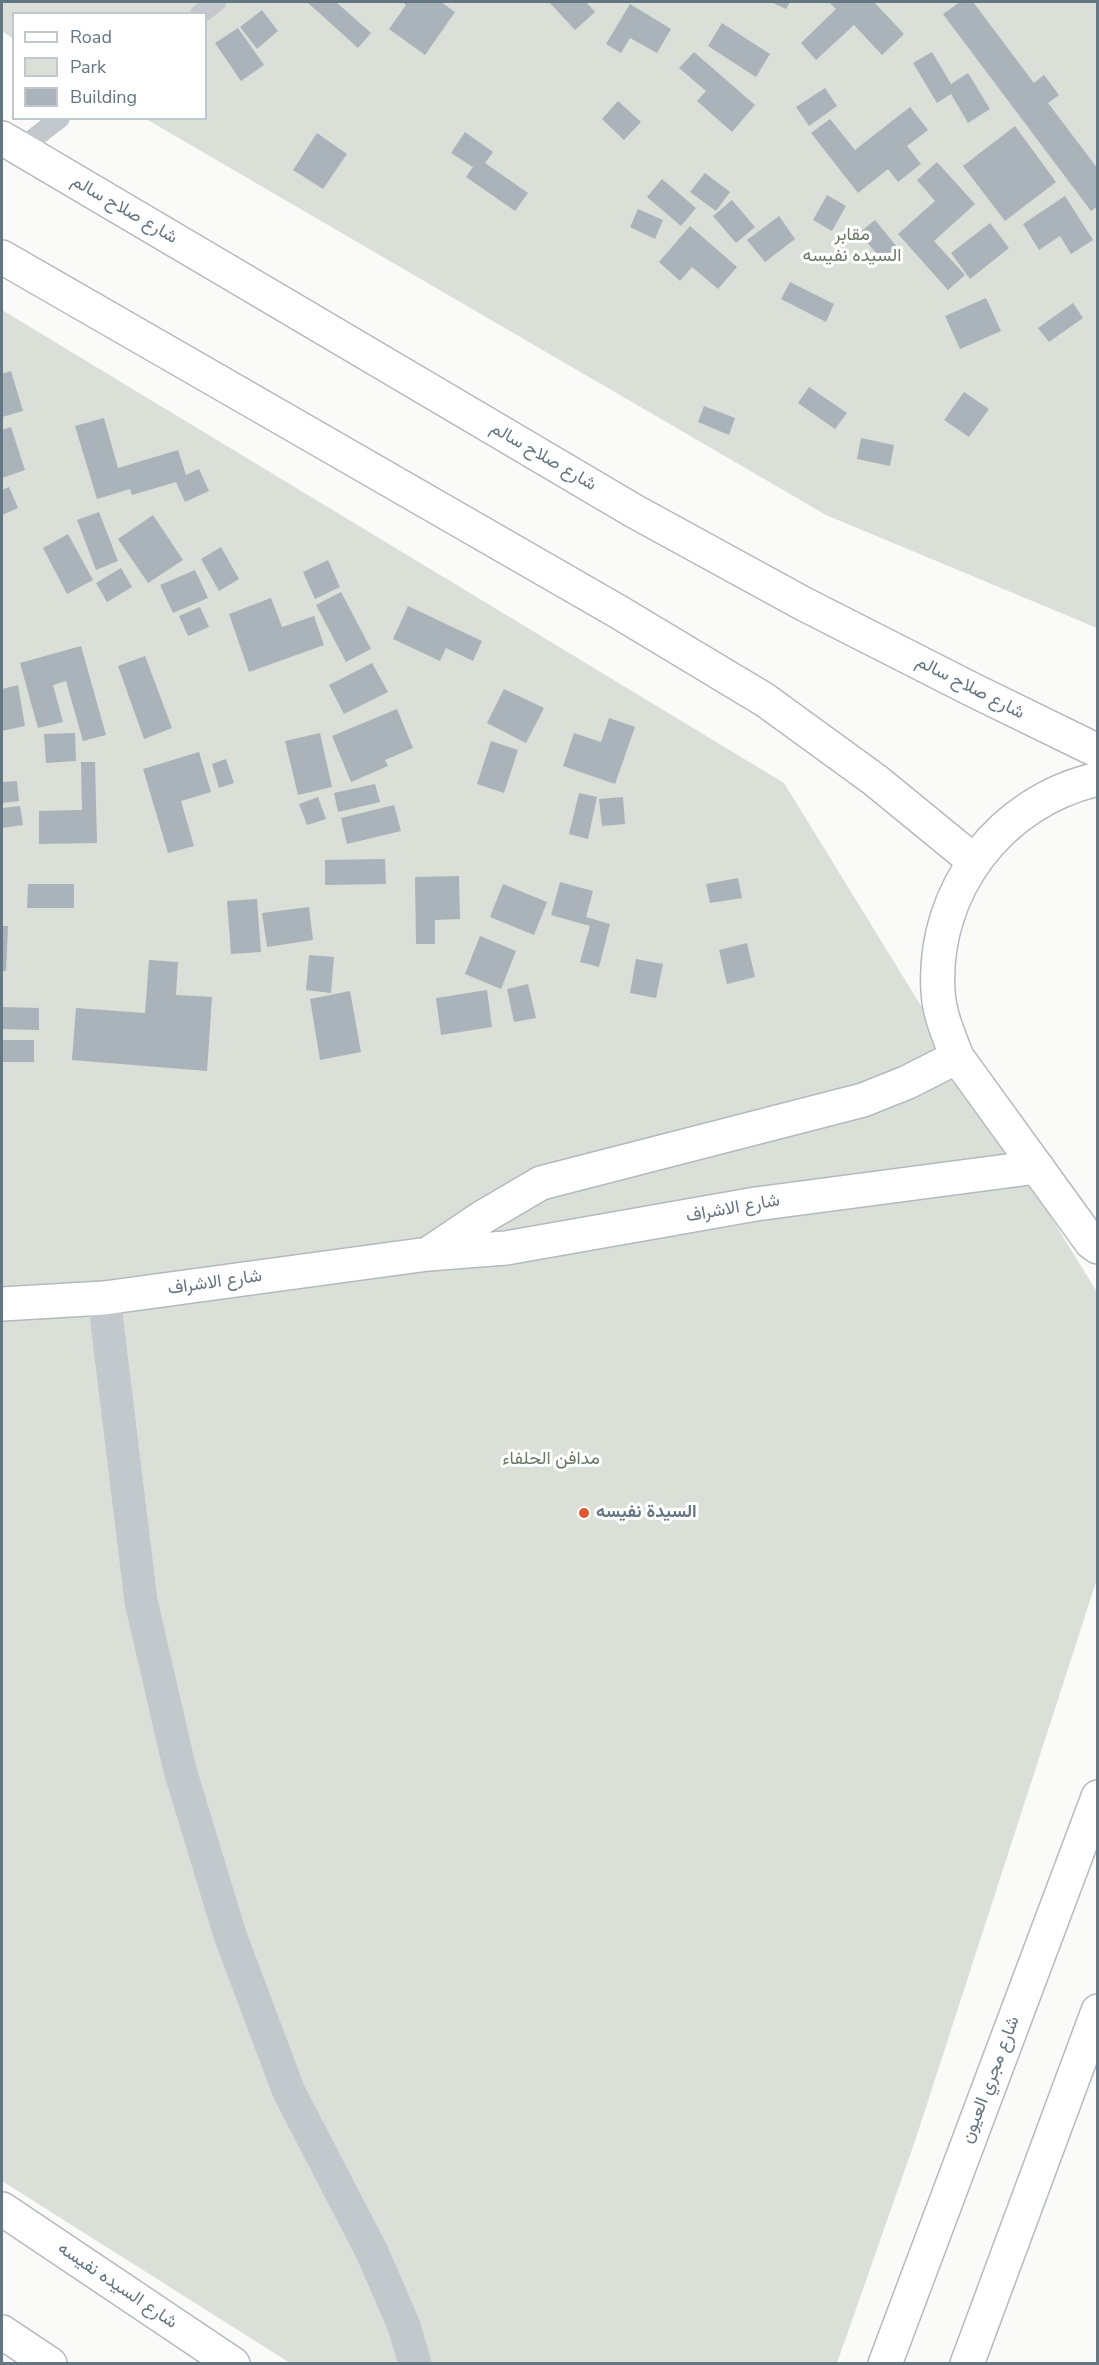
<!DOCTYPE html>
<html>
<head>
<meta charset="utf-8">
<style>
	body { margin:0 }
	#map { position:relative; width:1099px; height:2365px; overflow:hidden; background:#fafaf8; font-family:"Nunito Sans",sans-serif }
	canvas { display:block }
	.frame { position:absolute; inset:0; border:3px solid #657683; pointer-events:none }
	.legend { position:absolute; left:12px; top:12px; width:195px; height:108px; box-sizing:border-box; background:#fff; border:2px solid #c1c8cd; margin:0; padding:8px 10px; list-style:none; font-size:18px; color:#657683 }
	.legend li { display:flex; align-items:center; gap:12px; height:30px }
	.legend b { width:30px; border:2px solid #c1c8cd }
</style>
</head>
<body>
<div id="map">
<canvas width="1099" height="2365"></canvas>
<div class="frame"></div>
<ul class="legend">
<li><b style="height:8px;background:#fff"></b>Road</li>
<li><b style="height:16px;background:#dadfd7"></b>Park</li>
<li><b style="height:16px;background:#aab3b9"></b>Building</li>
</ul>
</div>
<script>
const c = document.querySelector('canvas').getContext('2d');
c.lineJoin = 'round';
function paint(path, color) {
  c.fillStyle = color;
  c.fill(path, 'evenodd');
}
function strokePath(path, color, width, dash) {
  c.strokeStyle = color;
  c.lineWidth = width;
  c.lineCap = dash ? 'butt' : 'round';
  c.setLineDash(dash || []);
  c.stroke(path);
}
function label(font, color, halo, rows, align = 'center') {
  c.font = font + ' "Nunito Sans",Vazirmatn,sans-serif';
  c.lineWidth = 6;
  c.setLineDash([]);
  c.textBaseline = 'middle';
  c.strokeStyle = halo;
  c.fillStyle = color;
  for (const [text, x, y, turn = 0] of rows) {
    c.save();
    c.translate(x, y);
    c.rotate((+turn || 0) * Math.PI / 180);
    c.textAlign = isNaN(turn) ? turn : align;
    if (halo) c.strokeText(text, 0, 0);
    c.fillText(text, 0, 0);
    c.restore();
  }
}
paint(new Path2D(`
	M2 2H1097V628L826 515 146 119 206 118V14H14L13 39 2 31Z
	M2 310 784 783 1097 1292V1579L916 2138 837 2363H290L2 2181Z`), '#dadfd7');
paint(new Path2D(`
	M307 2H336L371 33 358 48Z
	M402 2H441L455 12 425 55 389 29 406 5Z
	M549 2H586L595 12 575 30Z
	M771 2H790L786 9Z
	M829 2H874L904 34 882 55 854 25 816 60 801 43 836 9Z
	M960 2H973L1034 83 1044 75 1059 95 1048 103 1098 169V206L1091 211 943 14Z
	M630 4 671 29 657 53 630 38 621 53 606 44Z
	M262 10 278 31 257 49 240 27Z
	M722 23 770 54 756 77 708 46Z
	M238 28 264 65 241 81 215 43Z
	M694 52 755 105 732 132 697 101 706 91 679 68Z
	M932 52 951 84 968 73 990 109 968 123 951 94 937 103 913 63Z
	M825 88 837 106 809 126 796 107Z
	M618 101 641 122 624 140 602 119Z
	M910 107 928 130 907 146 921 164 898 182 888 169 858 193 811 133 830 119 855 150Z
	M1015 126 1056 182 1005 221 963 166Z
	M465 132 493 152 485 163 528 193 515 211 466 177 473 167 451 153Z
	M317 133 347 154 323 189 293 170Z
	M937 162 975 204 934 241 965 275 948 290 898 234 935 201 917 180Z
	M705 173 730 192 716 211 690 192Z
	M662 179 696 208 681 226 647 197Z
	M827 195 846 206 832 231 813 220Z
	M1065 196 1093 240 1071 254 1060 236 1039 250 1023 224Z
	M732 200 755 227 736 243 713 216Z
	M638 209 663 220 655 239 630 227Z
	M779 216 795 239 765 262 747 240Z
	M875 220 898 248 883 261 859 233Z
	M990 223 1009 248 970 279 951 253Z
	M690 226 737 267 718 289 692 267 680 281 659 262Z
	M790 282 834 304 826 322 781 299Z
	M986 298 1001 331 960 349 945 316Z
	M1073 303 1083 318 1049 342 1038 328Z
	M11 371 23 411 2 417V374Z
	M809 387 847 413 835 429 798 403Z
	M964 392 989 409 969 437 944 420Z
	M704 406 735 418 729 435 698 422Z
	M104 418 118 468 178 450 186 475 199 469 209 491 185 502 176 482 132 495 130 489 97 499 75 426Z
	M11 427 25 470 2 478V430Z
	M861 438 894 445 890 466 857 459Z
	M9 487 18 508 2 515V490Z
	M99 512 118 561 96 570 77 520Z
	M153 515 183 560 148 583 118 539Z
	M68 534 93 580 67 594 43 548Z
	M221 547 239 579 219 591 201 559Z
	M328 560 340 587 315 599 303 572Z
	M121 568 132 587 107 602 96 583Z
	M195 570 208 598 173 613 160 585Z
	M341 592 371 649 346 662 316 605Z
	M271 598 282 627 314 616 324 645 249 672 229 614Z
	M408 606 482 641 473 661 446 648 440 661 393 639Z
	M200 607 209 627 188 636 179 616Z
	M81 646 106 735 83 741 66 681 53 685 63 722 38 728 20 663Z
	M145 656 172 728 144 739 118 666Z
	M372 663 388 692 344 714 329 685Z
	M18 685 25 726 2 731V689Z
	M504 689 544 708 526 743 487 723Z
	M397 709 413 748 385 760 388 766 351 782 332 736Z
	M609 718 635 727 615 784 563 766 574 733 601 742Z
	M75 733 76 761 46 763 44 734Z
	M320 733 332 787 298 795 285 741Z
	M491 741 518 750 504 793 477 784Z
	M199 752 211 792 181 801 194 846 168 853 143 769Z
	M226 759 234 783 219 788 212 764Z
	M81 762H95L97 843 39 844V811L82 810Z
	M17 781 19 801 2 803V782Z
	M375 784 380 802 338 812 334 793Z
	M579 793 597 797 588 839 569 834Z
	M318 797 326 819 307 825 299 804Z
	M623 797 625 824 602 826 599 799Z
	M394 805 401 831 347 844 341 818Z
	M20 806 23 825 2 828V808Z
	M385 859 386 884 325 885V860Z
	M459 876 460 919 435 920V944H416L415 877Z
	M738 878 742 898 710 903 706 884Z
	M560 882 593 891 586 917 610 924 599 967 580 962 590 926 551 915Z
	M28 884H74V908H27Z
	M503 884 547 902 534 935 490 917Z
	M257 899 261 952 231 954 227 901Z
	M309 907 313 940 267 947 262 913Z
	M2 926H8L6 971H2Z
	M480 936 516 951 501 989 465 974Z
	M747 943 755 977 727 984 719 950Z
	M309 955 334 957 331 993 306 990Z
	M636 959 663 964 656 998 630 993Z
	M149 960 178 962 176 995 212 997 207 1071 72 1060 76 1008 145 1013Z
	M528 984 536 1018 514 1022 507 989Z
	M487 990 492 1027 441 1035 436 998Z
	M350 991 361 1052 320 1060 310 999Z
	M2 1007 39 1008V1030L2 1029Z
	M2 1040H34V1062H2Z`), '#aab3b9');
const secondary = new Path2D(`
	M428 1254 483 1217 541 1183 863 1100 908 1082 957 1057
	M2 1304 104 1298 428 1254 506 1248 756 1204 1037 1167
	M2 2209 233 2364
	M2 2332 50 2364`);
const primary = new Path2D(`
	M2 138 634 511 802 603 973 690 1098 751
	M2 257 617 611 765 700 875 780 974 861
	M1098 779C1000 801 932 891 938 991 939 1014 949 1036 957 1057L1091 1242 1098 1247
	M885 2364 1098 1797
	M967 2364 1098 2011`);
strokePath(secondary, '#b3babf', 36);
strokePath(primary, '#b5babe', 36);
strokePath(new Path2D(`
	M200 14 216 2
	M20 149 60 118`), '#c3c8cc', 20);
strokePath(new Path2D(`
	M104 1298 141 1601 180 1770 230 1935 289 2092 372 2252 404 2326 415 2364`), '#c3c8cc', 33);
strokePath(secondary, '#fff', 33);
strokePath(primary, '#fff', 33);
for (const [x, y, r, color] of [
	[584,1513,6,"#e4572e"]
]) {
  const dot = new Path2D();
  dot.arc(x, y, r, 0, 2 * Math.PI);
  c.fillStyle = color;
  c.fill(dot);
  strokePath(dot, '#fff', 2);
}
label('18px', '#657683', '#fff', [
	["شارع صلاح سالم",124,210,30],
	["شارع صلاح سالم",543,457,30],
	["شارع صلاح سالم",970,688,27],
	["شارع الاشراف",733,1209,-10],
	["شارع الاشراف",215,1283,-8],
	["شارع مجري العيون",991,2080,-69],
	["شارع السيده نفيسه",117,2286,34]
]);
label('18px', '#687a64', '#fff', [
	["مقابر",852,236],
	["السيده نفيسه",852,257],
	["مدافن الحلفاء",551,1460]
]);
label('bold 18px', '#657683', '#fff', [
	["السيدة نفيسه",596,1513]
], 'left');
</script>
</body>
</html>
